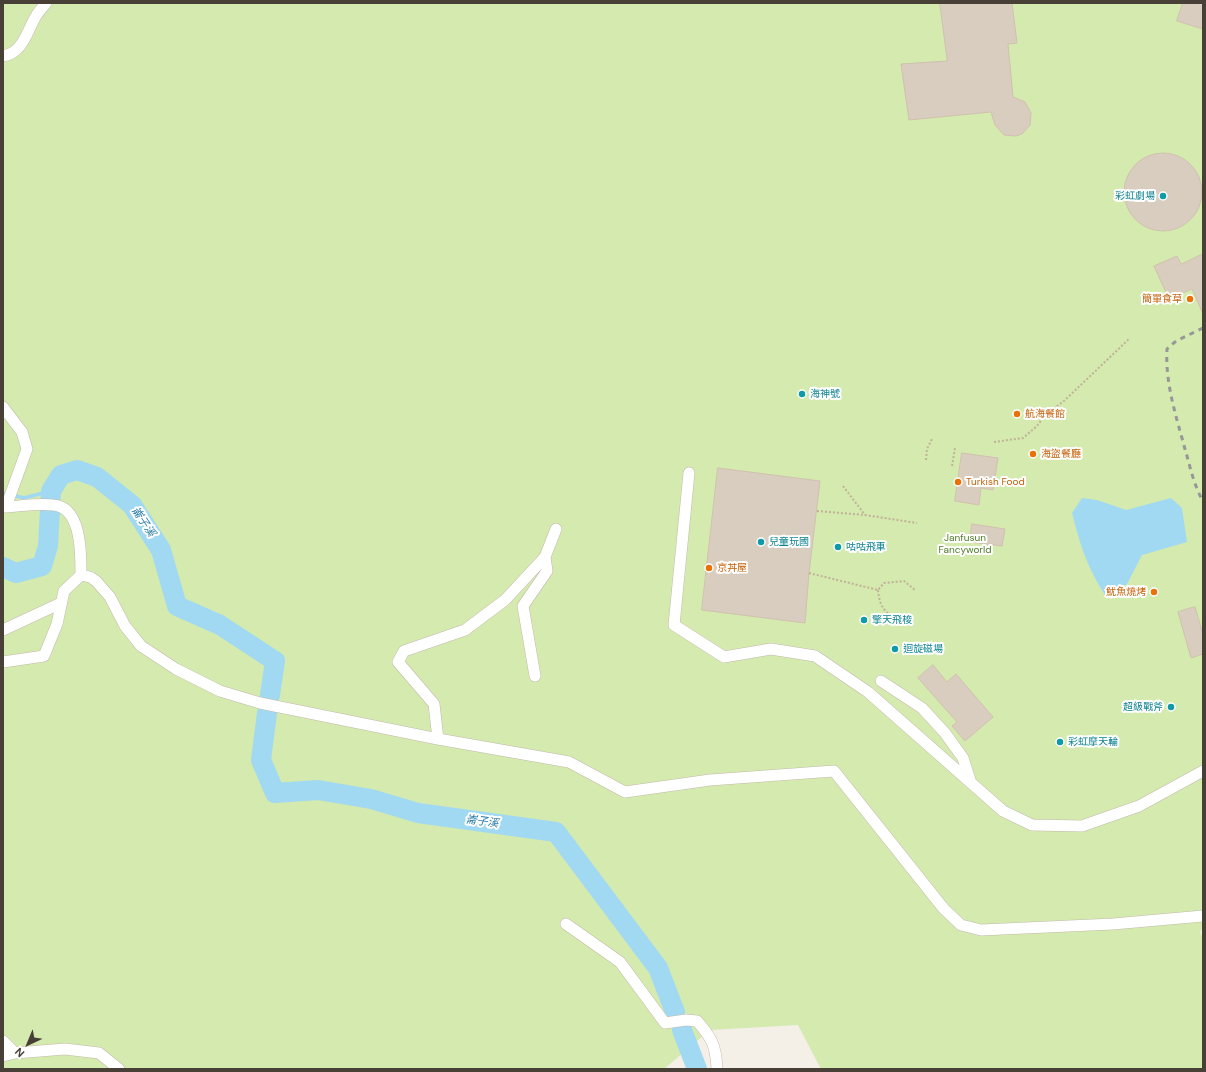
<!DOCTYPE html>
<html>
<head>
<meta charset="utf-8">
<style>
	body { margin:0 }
	#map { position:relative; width:1206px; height:1072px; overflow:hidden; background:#f4efe7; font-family:"DM Sans",sans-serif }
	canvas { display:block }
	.frame { position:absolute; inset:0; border:4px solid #483f36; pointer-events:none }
	.north { position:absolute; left:8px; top:1024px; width:40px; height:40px; -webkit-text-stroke:3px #fff; paint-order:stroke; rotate:224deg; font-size:11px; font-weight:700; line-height:16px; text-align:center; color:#483f36 }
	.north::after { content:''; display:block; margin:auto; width:14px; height:18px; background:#483f36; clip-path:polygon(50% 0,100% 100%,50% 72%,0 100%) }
</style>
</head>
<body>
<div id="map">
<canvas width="1206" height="1072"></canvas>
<div class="frame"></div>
<div class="north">N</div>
</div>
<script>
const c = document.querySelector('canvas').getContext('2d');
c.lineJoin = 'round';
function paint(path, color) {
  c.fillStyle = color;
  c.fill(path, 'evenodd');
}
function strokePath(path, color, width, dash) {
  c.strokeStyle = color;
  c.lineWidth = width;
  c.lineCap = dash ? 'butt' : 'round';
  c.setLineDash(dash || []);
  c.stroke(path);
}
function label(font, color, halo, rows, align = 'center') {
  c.font = font + ' "DM Sans","Noto Sans TC",sans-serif';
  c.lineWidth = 4;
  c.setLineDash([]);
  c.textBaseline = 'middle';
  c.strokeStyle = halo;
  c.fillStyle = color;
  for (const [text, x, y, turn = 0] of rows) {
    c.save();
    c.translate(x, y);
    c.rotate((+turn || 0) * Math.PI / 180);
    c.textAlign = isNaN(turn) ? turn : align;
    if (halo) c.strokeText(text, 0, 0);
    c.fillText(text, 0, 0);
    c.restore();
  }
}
paint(new Path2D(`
	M3 3H1203V928L1200 932 1203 938V1069H821L798 1025 710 1030 664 1069H3Z`), '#d4eaae');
paint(new Path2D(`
	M1082 498 1097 500 1126 510 1171 498 1182 508 1187 542 1142 555 1127 584 1107 598C1087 567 1081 548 1072 513Z`), '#a1d9f3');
strokePath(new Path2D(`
	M3 493 24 498 51 491`), '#a1d9f3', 3.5);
strokePath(new Path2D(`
	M3 567 16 573 42 566 48 546 51 491 61 475 77 470 97 477 132 505 161 550 177 606 220 625 275 661 270 695
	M267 713 261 760 275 793 318 790 371 799 418 813 556 832 658 968 675 1012
	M682 1030 697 1069`), '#a1d9f3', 20);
const building = new Path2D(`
	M940 3H1012L1017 43 1008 44 1013 97 1025 102 1031 113 1030 125 1022 134 1016 136 1004 135 995 125 991 112 909 120 901 64 947 61Z
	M1183 3H1203V29L1177 21Z
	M1124 192a39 39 0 1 1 78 0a39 39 0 1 1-78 0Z
	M1203 254V314L1192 289 1169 299 1154 266 1177 256 1181 264Z
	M962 453 998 458 993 490 981 488 979 505 955 501Z
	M718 468 820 481 809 573 805 623 702 610Z
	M972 524 1005 529 1002 546 970 542Z
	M1195 607 1203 634V654L1191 658 1178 612Z
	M933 665 947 682 956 674 993 717 965 741 952 726 957 722 918 678Z`);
paint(building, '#d9cdbf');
strokePath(building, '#d1c1af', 1);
const minor = new Path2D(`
	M3 56C23 53 27 31 36 16 39 11 43 7 46 3
	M3 407 22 432 27 449 6 507C21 506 38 503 53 505 82 507 81 554 81 575
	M689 473 674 625 724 657 771 649 815 656 868 692 1003 811 1032 825 1082 826 1139 806 1203 771
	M545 557 556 529
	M3 630 61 603
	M3 662 44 656 57 624 64 591 81 575 90 577 96 581 110 597 125 626 141 646 176 669 220 691 260 703 438 739 569 762 625 792 710 780 834 771 944 909 961 925 981 930 1113 924 1203 916
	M881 681 922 708 945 733 963 758 971 783
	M438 739 434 704 398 662 404 651 465 630 505 600 545 557 547 571 523 606 535 676
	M566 924 620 962 665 1023 686 1020 697 1021C712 1038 716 1046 717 1069
	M3 1041 15 1053 3 1056
	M15 1053 65 1049 99 1053 119 1069`);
strokePath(minor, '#c3b9ac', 12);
strokePath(new Path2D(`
	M994 442 1023 438 1037 426 1046 414 1064 401 1130 338
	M926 460 927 449 932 439
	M952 466 955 448
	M843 486 865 515
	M817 511 865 515 917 523
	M809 573 878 590 884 583 904 581 915 590
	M878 590C880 611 888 618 909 618`), '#c2b19a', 2, [2, 2]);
strokePath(minor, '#fff', 11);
strokePath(new Path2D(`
	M1203 328 1176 341 1167 349C1165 383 1176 416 1185 449 1190 466 1194 486 1203 501`), '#979797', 3, [5, 5]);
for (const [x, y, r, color] of [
	[1163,196,4,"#0f9aa8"],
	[1190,299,4,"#e8710a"],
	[802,394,4,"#0f9aa8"],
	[1017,414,4,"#e8710a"],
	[1033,454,4,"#e8710a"],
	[958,482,4,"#e8710a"],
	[761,542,4,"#0f9aa8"],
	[838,547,4,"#0f9aa8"],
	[709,568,4,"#e8710a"],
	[1154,592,4,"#e8710a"],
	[864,620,4,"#0f9aa8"],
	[895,649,4,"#0f9aa8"],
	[1171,707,4,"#0f9aa8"],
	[1060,742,4,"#0f9aa8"]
]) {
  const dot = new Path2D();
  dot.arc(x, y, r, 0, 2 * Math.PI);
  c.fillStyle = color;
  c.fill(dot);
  strokePath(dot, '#fff', 1.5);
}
label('10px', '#0d838f', '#fff', [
	["彩虹劇場",1155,196,"right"],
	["海神號",810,394],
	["兒童玩國",769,542],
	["咕咕飛車",846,547],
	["擎天飛梭",872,620],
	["迴旋磁場",903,649],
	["超級戰斧",1163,707,"right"],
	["彩虹摩天輪",1068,742]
], 'left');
label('10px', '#c56008', '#fff', [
	["簡單食草",1182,299,"right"],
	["航海餐館",1025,414],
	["海盜餐廳",1041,454],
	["Turkish Food",966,482],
	["京丼屋",717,568],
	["魷魚燒烤",1146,592,"right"]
], 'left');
label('10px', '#4e7c26', '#fff', [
	["Janfusun",965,538],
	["Fancyworld",965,550]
]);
label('italic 11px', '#287ca7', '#fff', [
	["崙子溪",143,522,56],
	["崙子溪",482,822,8]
]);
</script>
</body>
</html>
